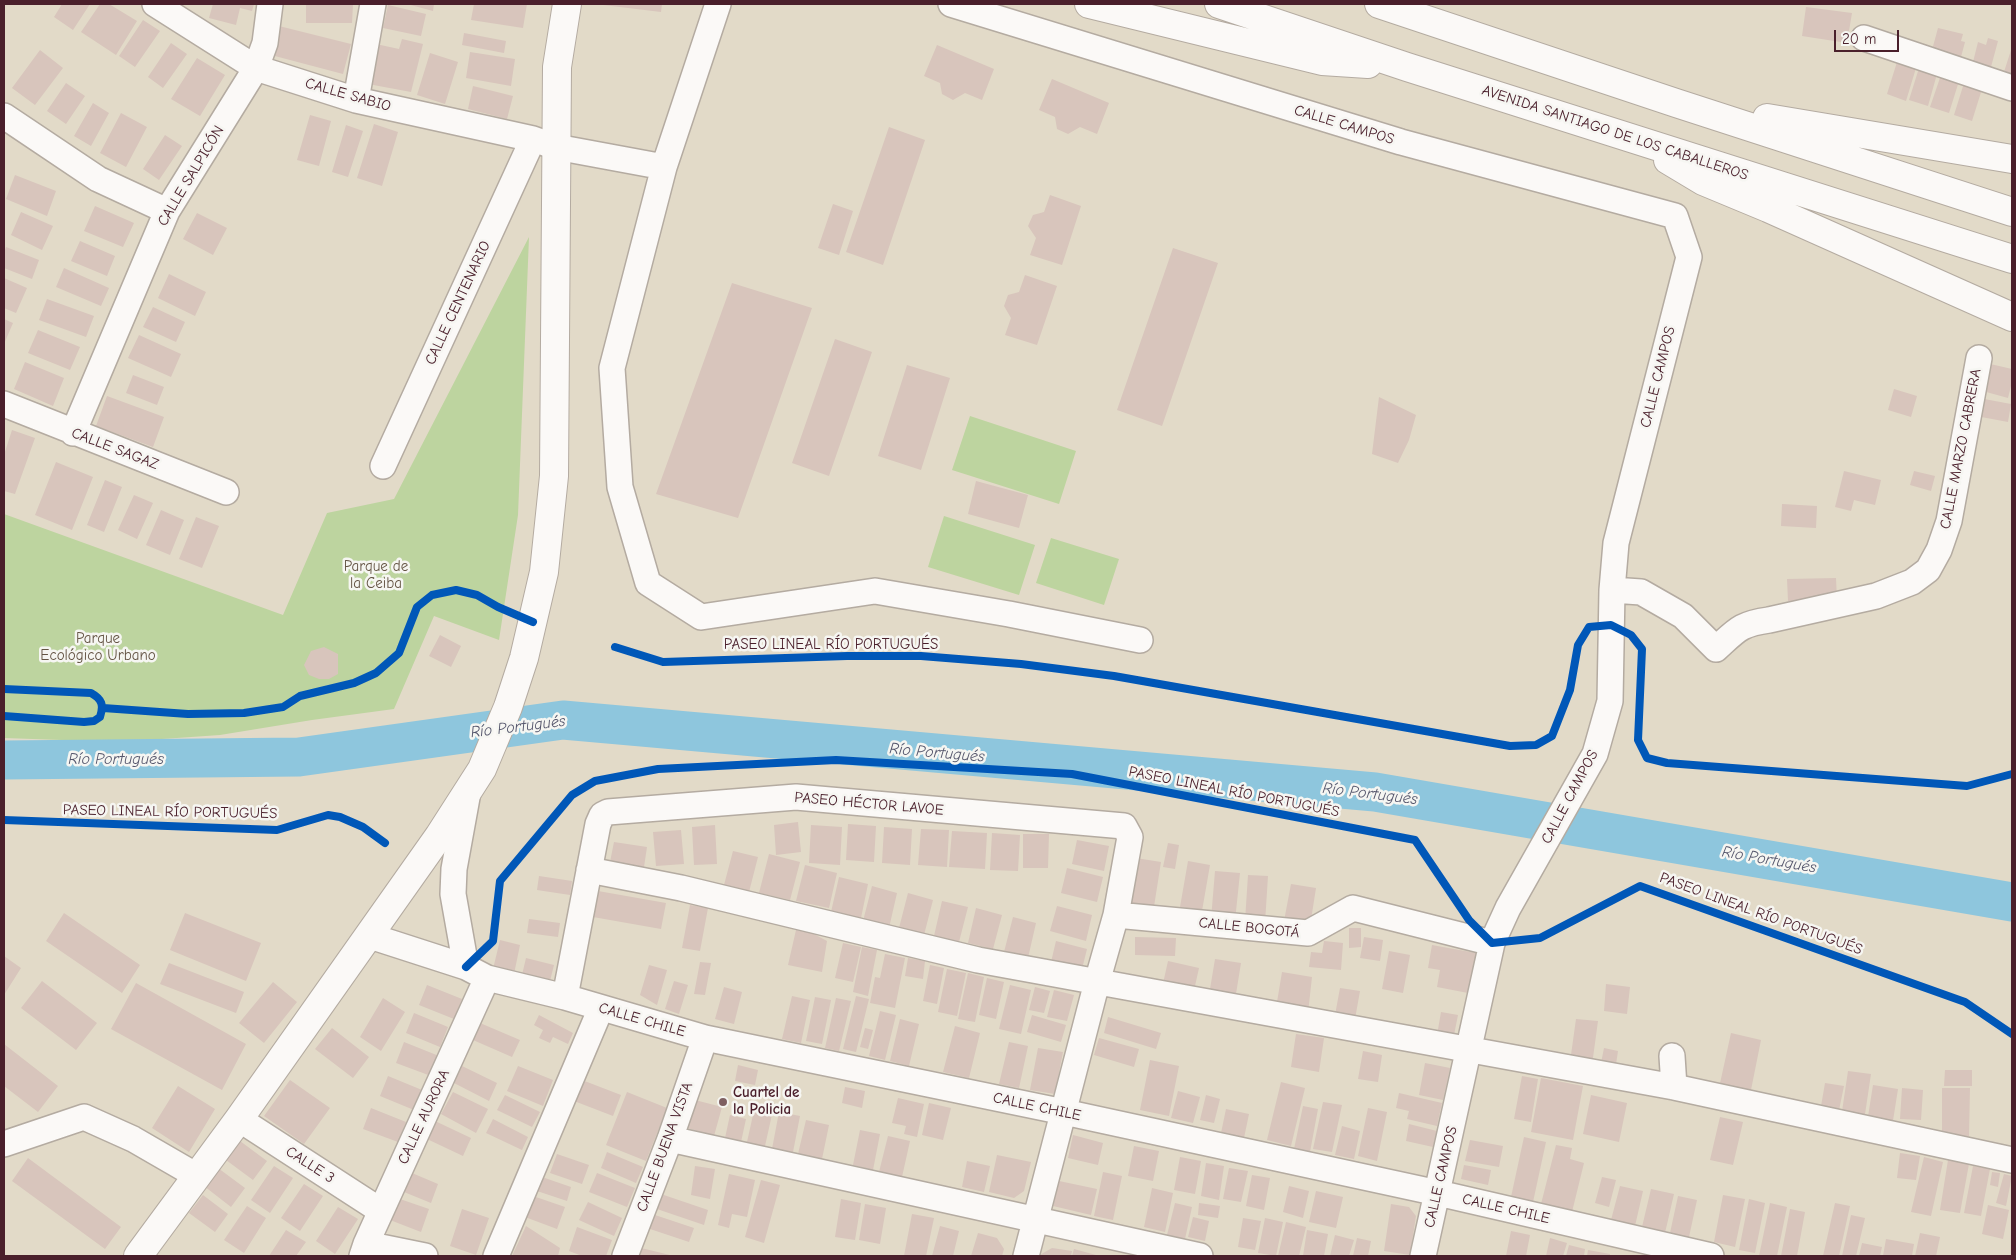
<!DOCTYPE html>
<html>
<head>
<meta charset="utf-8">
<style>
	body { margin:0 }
	#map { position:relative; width:2016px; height:1260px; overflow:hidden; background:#e2dac8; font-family:"Comic Neue",sans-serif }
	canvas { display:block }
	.frame { position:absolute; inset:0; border:5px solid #4a1f2b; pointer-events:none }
	.scale { position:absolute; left:1834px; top:30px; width:65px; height:22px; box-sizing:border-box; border:2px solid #4a1f2b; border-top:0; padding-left:6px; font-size:15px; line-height:18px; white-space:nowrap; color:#4a1f2b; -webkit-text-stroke:4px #f6f6f2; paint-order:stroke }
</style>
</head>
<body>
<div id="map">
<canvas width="2016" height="1260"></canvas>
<div class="frame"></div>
<div class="scale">20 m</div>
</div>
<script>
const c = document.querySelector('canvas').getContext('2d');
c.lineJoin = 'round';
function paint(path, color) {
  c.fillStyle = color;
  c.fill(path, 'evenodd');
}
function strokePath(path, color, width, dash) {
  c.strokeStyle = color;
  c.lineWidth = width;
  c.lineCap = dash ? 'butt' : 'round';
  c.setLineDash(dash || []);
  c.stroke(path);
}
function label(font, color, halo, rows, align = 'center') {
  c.font = font + ' "Comic Neue",sans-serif';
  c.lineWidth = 5;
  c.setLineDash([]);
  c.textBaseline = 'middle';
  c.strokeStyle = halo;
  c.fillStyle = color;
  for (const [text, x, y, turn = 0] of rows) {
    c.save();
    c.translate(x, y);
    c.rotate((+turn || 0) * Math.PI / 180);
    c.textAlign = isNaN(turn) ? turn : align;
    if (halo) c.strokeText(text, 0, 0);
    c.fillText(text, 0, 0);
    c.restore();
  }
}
paint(new Path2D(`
	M529 237 518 515 499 640 434 616 394 709 312 720 220 735 119 742 4 738V514L283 615 327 513 394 499Z
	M970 416 1076 451 1059 504 952 470Z
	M944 516 1035 545 1019 595 928 567Z
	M1051 538 1119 559 1104 605 1036 583Z`), '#bdd49f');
strokePath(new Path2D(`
	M4 760 299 757 563 720 1375 792 2012 902`), '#8ec6dd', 39);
paint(new Path2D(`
	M62 4H90L73 30 54 17Z
	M100 4H109L137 21 116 55 81 32Z
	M213 4H254L252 11 240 8 236 25 209 18Z
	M306 4H353L352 23H306Z
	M407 4H434L433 11Z
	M474 4H527L523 28 471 20Z
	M595 4H662L661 12Z
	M388 5 426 14 421 36 383 28Z
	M1806 7 1852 13 1847 43 1802 36Z
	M143 20 160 31 135 67 119 56Z
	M279 26 351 44 343 74 271 55Z
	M1938 28 1963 34 1961 41 1965 42 1961 57 1932 50Z
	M464 33 506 41 504 53 462 45Z
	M1988 38 1998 41 1991 67 1973 62 1978 42 1986 45Z
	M402 39 423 44 411 92 368 84 376 44 399 49Z
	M171 43 187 54 163 88 148 77Z
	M937 45 994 69 982 100 965 93 953 100 942 94 940 83 924 76Z
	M2012 47V78L2003 75Z
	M40 50 63 68 35 105 12 88Z
	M470 52 515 59 511 86 466 78Z
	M430 53 458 62 445 104 417 95Z
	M197 58 225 75 200 116 171 99Z
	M1897 62 1916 68 1906 101 1887 94Z
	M1919 68 1937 74 1928 106 1909 100Z
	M1941 75 1959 81 1949 113 1930 107Z
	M1052 79 1109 103 1097 134 1080 127 1068 134 1057 129 1055 117 1039 110Z
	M66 83 85 96 66 124 47 111Z
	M1964 83 1982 89 1972 121 1954 115Z
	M473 86 513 96 507 119 468 109Z
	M93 103 109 113 91 146 74 136Z
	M121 113 147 127 126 167 100 153Z
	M310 115 331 121 319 166 297 160Z
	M374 124 398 132 382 186 357 178Z
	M346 125 363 131 348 177 332 172Z
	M889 127 925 140 883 265 846 252Z
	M165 135 182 146 159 180 143 169Z
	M15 175 56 191 47 216 6 199Z
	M1050 195 1081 206 1062 265 1030 255 1036 238 1028 226 1033 215 1044 212Z
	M833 204 853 211 839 255 818 248Z
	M95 206 134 223 123 247 84 231Z
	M21 212 53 226 42 250 11 235Z
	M197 213 227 228 213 255 183 239Z
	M80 241 115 256 107 276 71 261Z
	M6 247 39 260 32 279 4 268V253Z
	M1173 248 1218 263 1162 426 1117 410Z
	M64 268 109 288 101 306 56 287Z
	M169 274 206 292 195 316 158 298Z
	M1025 275 1057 286 1037 345 1005 335 1011 318 1004 306 1008 295 1019 292Z
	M4 278 27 288 16 313 4 308Z
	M732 283 812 308 738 518 656 494Z
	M47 299 94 316 86 337 39 320Z
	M153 307 185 322 176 342 143 327Z
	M4 319 13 323 4 344Z
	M38 330 80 347 70 370 28 353Z
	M139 335 181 354 171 377 128 358Z
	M835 339 872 352 829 476 792 463Z
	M25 362 64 378 53 406 14 389Z
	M1986 363 2012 369V382L2008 398 1979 390Z
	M907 365 950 378 921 470 878 456Z
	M133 375 164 387 157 405 126 393Z
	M1894 389 1917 396 1911 417 1888 410Z
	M107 396 164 417 153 447 96 426Z
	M1379 397 1416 415 1409 440 1398 463 1372 454Z
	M1979 398 2011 404 2008 422 1976 416Z
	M12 430 35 438 15 494 4 491V455Z
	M56 462 93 477 72 530 35 515Z
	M1844 471 1881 480 1875 505 1854 500 1851 511 1835 507Z
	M1914 471 1935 476 1931 491 1910 485Z
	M105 480 122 487 104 532 87 525Z
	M976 481 1028 495 1019 528 968 514Z
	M134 495 153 503 137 539 118 530Z
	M1782 504 1817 506 1816 528 1781 526Z
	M161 510 184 520 170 555 146 545Z
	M196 517 219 526 202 568 179 559Z
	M1836 578 1837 600 1788 601 1787 579Z
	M440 635 461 646 451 667 429 656Z
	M324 647 338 654V674L329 679H319L309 675 304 665 311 651Z
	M798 822 801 852 776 855 774 825Z
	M848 824 876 826 874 862 846 860Z
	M715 825 717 864 694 865 692 827Z
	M811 825 842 827 840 865 809 863Z
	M884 827 912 829 910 865 882 863Z
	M921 829 949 830 947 867 918 865Z
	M681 830 684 864 656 866 653 832Z
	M952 831 987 833 985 869 949 867Z
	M992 833 1020 835 1018 871 990 870Z
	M1023 834H1049L1048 868H1023Z
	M1077 840 1109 846 1104 871 1072 864Z
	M614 842 647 847 644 867 610 862Z
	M1168 843 1179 845 1175 869 1163 867Z
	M733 851 758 857 749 892 724 885Z
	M769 854 800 862 790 900 759 893Z
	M1136 858 1161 862 1153 913 1127 908Z
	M1188 861 1210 865 1202 911 1180 907Z
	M805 865 837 873 829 908 796 901Z
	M1067 868 1103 877 1097 902 1061 893Z
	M1215 871 1240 873 1235 921 1211 919Z
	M1248 875 1268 876 1265 923 1245 921Z
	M539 876 572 881 570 895 537 890Z
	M839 877 868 884 861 918 831 912Z
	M1291 884 1316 888 1310 926 1284 921Z
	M872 886 897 893 889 928 863 921Z
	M598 891 666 903 661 929 593 917Z
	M908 893 933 900 924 935 899 928Z
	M942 901 968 907 959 942 934 936Z
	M690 905 708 908 700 951 682 948Z
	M1057 906 1092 915 1086 941 1050 931Z
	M976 908 1002 915 993 949 968 943Z
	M64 913 140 965 122 993 46 941Z
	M185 913 261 943 246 981 170 950Z
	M1013 917 1036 923 1028 958 1004 952Z
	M529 919 560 923 558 937 527 933Z
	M1349 928H1361V947L1349 948Z
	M796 930 812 933 827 941 822 972 788 965Z
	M1135 937 1176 938 1175 956 1135 955Z
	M1364 937 1383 940 1380 961 1360 958Z
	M500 940 520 945 514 974 493 969Z
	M1056 941 1087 949 1082 969 1051 962Z
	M1324 941 1343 943 1341 970 1309 967 1311 952 1322 953Z
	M843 943 861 947 853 982 835 978Z
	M1432 945 1476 953 1468 993 1437 987 1440 970 1428 968Z
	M862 947 877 950 868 996 853 992Z
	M1389 951 1410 955 1403 993 1382 989Z
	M885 954 905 958 895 1008 870 1003 875 977 880 978Z
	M4 956 21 968 4 995Z
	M526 958 554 965 550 981 522 975Z
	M908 958 925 961 923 979 905 976Z
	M1215 959 1241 963 1235 1000 1209 995Z
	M1168 961 1199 968 1193 995 1162 988Z
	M700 962 711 963 705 995 694 994Z
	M169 963 244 992 236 1013 160 984Z
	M649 965 667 970 657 1005 640 995Z
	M930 965 944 968 937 1004 923 1001Z
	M947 969 966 973 957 1016 938 1012Z
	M1282 972 1312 977 1308 1013 1276 1008Z
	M968 973 984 977 975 1022 958 1019Z
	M987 978 1004 982 996 1019 979 1015Z
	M42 981 97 1023 76 1050 21 1008Z
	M674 981 688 985 679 1014 665 1009Z
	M273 982 297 1002 264 1043 239 1023Z
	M136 983 246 1044 222 1090 111 1029Z
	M1606 984 1630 987 1627 1014 1604 1011Z
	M427 985 462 999 454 1019 419 1005Z
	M1010 985 1031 990 1021 1034 999 1029Z
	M724 987 742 992 734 1024 715 1019Z
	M1035 987 1050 991 1044 1013 1029 1010Z
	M1340 988 1360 991 1355 1019 1335 1015Z
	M1054 990 1074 995 1067 1021 1047 1017Z
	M792 996 810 1000 801 1043 782 1039Z
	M856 996 869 999 856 1052 843 1049Z
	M815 997 831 1000 822 1044 806 1041Z
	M383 998 405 1012 381 1051 360 1037Z
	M836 998 851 1001 839 1051 825 1048Z
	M880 1011 896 1015 885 1060 869 1056Z
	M1441 1012 1458 1015 1453 1040 1436 1041Z
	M414 1013 448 1027 440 1047 406 1033Z
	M539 1015 573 1033 568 1044 553 1037 550 1043 539 1038 543 1030 534 1025Z
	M1032 1015 1066 1025 1061 1042 1027 1032Z
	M1108 1017 1161 1033 1156 1049 1104 1033Z
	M900 1019 919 1024 909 1066 890 1061Z
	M1576 1019 1598 1021 1592 1065 1570 1062Z
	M480 1023 520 1040 512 1057 473 1040Z
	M955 1026 980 1033 969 1078 943 1072Z
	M332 1028 369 1057 353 1078 315 1049Z
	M865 1028 873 1030 868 1049 860 1047Z
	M1731 1033 1761 1040 1750 1095 1719 1088Z
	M1296 1034 1324 1038 1319 1072 1291 1067Z
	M1099 1038 1139 1049 1134 1067 1094 1055Z
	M404 1042 439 1056 431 1076 396 1063Z
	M1009 1042 1028 1046 1019 1088 999 1084Z
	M4 1044 58 1086 38 1112 4 1086Z
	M1038 1048 1063 1052 1055 1094 1030 1090Z
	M1604 1048 1618 1051 1615 1071 1600 1068Z
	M1363 1051 1382 1055 1378 1082 1358 1079Z
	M1150 1060 1179 1066 1169 1116 1140 1110Z
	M1425 1063 1450 1068 1443 1100 1419 1095Z
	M738 1065 758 1070 755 1085 735 1081Z
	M462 1066 497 1083 489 1101 454 1083Z
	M518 1066 553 1080 543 1106 507 1091Z
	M1945 1070H1972V1086H1944Z
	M1848 1071 1871 1074 1864 1121 1841 1118Z
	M388 1076 422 1090 414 1110 380 1096Z
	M1522 1076 1538 1079 1531 1122 1514 1119Z
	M1541 1078 1583 1086 1573 1140 1531 1132Z
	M290 1080 330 1108 304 1144 264 1116Z
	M582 1080 621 1095 613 1116 574 1101Z
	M1281 1082 1305 1088 1291 1146 1267 1140Z
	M1825 1083 1844 1086 1838 1115 1820 1112Z
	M1873 1085 1898 1089 1892 1127 1867 1123Z
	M178 1086 215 1109 189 1152 152 1128Z
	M845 1087 865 1091 862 1108 842 1103Z
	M1902 1088 1923 1090 1921 1120 1900 1119Z
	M1942 1088H1970L1969 1136 1942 1135Z
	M1178 1091 1200 1097 1193 1123 1171 1118Z
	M453 1092 488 1109 476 1133 441 1114Z
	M627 1092 667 1108 646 1161 606 1145Z
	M1399 1093 1442 1103 1437 1126 1407 1119 1409 1111 1396 1108Z
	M505 1095 540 1112 532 1127 497 1110Z
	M1206 1095 1220 1099 1214 1123 1200 1120Z
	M1591 1095 1627 1103 1619 1142 1583 1134Z
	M898 1098 924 1104 917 1137 904 1134 906 1126 892 1123Z
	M695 1100 722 1107 714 1136 687 1128Z
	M1323 1102 1342 1105 1332 1152 1313 1149Z
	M929 1103 951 1108 943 1140 922 1135Z
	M755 1106 773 1110 765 1146 747 1142Z
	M1303 1106 1318 1109 1310 1152 1294 1149Z
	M371 1108 406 1122 398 1142 363 1129Z
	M1368 1108 1387 1112 1377 1161 1358 1156Z
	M1226 1109 1249 1114 1244 1138 1221 1133Z
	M779 1112 800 1116 793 1152 772 1149Z
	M730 1115 746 1119 741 1142 725 1138Z
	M1720 1117 1743 1122 1733 1165 1710 1160Z
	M493 1119 528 1137 522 1150 486 1133Z
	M806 1120 829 1125 822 1159 798 1154Z
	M435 1121 471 1138 463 1156 427 1139Z
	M1409 1124 1437 1131 1433 1147 1406 1141Z
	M1342 1126 1360 1131 1354 1159 1335 1155Z
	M860 1130 880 1134 873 1170 853 1165Z
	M1073 1135 1103 1143 1098 1165 1068 1158Z
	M888 1136 910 1141 902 1177 879 1172Z
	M1524 1137 1546 1142 1533 1202 1511 1197Z
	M1470 1140 1503 1146 1499 1167 1465 1161Z
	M240 1141 267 1161 253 1180 226 1160Z
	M1556 1145 1572 1148 1570 1159 1584 1163 1572 1212 1541 1204Z
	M1134 1146 1159 1151 1153 1181 1128 1176Z
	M607 1152 643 1167 636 1183 601 1168Z
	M1900 1153 1920 1156 1916 1180 1897 1178Z
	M557 1154 589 1165 582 1184 550 1173Z
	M997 1155 1031 1162 1024 1191 1014 1198 989 1192Z
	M1180 1157 1201 1161 1195 1194 1174 1190Z
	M1924 1157 1943 1162 1931 1216 1911 1212Z
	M28 1158 121 1227 105 1249 12 1181Z
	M1948 1160 1969 1164 1960 1213 1940 1210Z
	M967 1161 990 1166 984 1192 962 1187Z
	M1206 1163 1224 1166 1219 1200 1201 1196Z
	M1464 1165 1491 1170 1488 1185 1461 1179Z
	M274 1166 293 1178 270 1213 251 1200Z
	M695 1166 715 1169 710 1199 691 1195Z
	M1973 1166 1990 1169 1981 1216 1964 1213Z
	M218 1168 245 1188 231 1207 204 1186Z
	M1229 1168 1248 1171 1241 1202 1223 1199Z
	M1103 1172 1122 1176 1113 1220 1094 1216Z
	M1992 1172 2000 1173 1998 1187 1990 1185Z
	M412 1173 438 1184 431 1203 404 1192Z
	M597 1173 635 1188 627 1207 589 1192Z
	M729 1174 755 1180 747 1217 732 1214 729 1228 718 1225Z
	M2004 1174 2012 1176 2006 1206 1996 1203Z
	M1252 1175 1270 1178 1264 1210 1246 1206Z
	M542 1177 571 1187 567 1201 537 1191Z
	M1602 1177 1616 1180 1609 1207 1595 1203Z
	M761 1180 780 1185 764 1243 745 1237Z
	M1059 1181 1097 1189 1091 1215 1053 1206Z
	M304 1184 323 1196 300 1231 281 1218Z
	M1289 1186 1309 1191 1303 1218 1283 1212Z
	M1620 1186 1643 1191 1635 1226 1611 1220Z
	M1152 1188 1173 1193 1165 1232 1144 1227Z
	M1651 1189 1674 1194 1665 1233 1642 1227Z
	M1316 1191 1343 1197 1336 1228 1309 1222Z
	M658 1193 708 1210 704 1225 654 1208Z
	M203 1195 228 1214 215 1232 189 1213Z
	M1723 1195 1745 1199 1735 1247 1714 1242Z
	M533 1196 565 1207 557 1229 525 1217Z
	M1678 1196 1697 1200 1689 1237 1670 1233Z
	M397 1198 429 1209 421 1232 390 1220Z
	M841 1199 861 1203 855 1240 835 1237Z
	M1749 1199 1765 1203 1755 1253 1739 1250Z
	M588 1202 622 1218 614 1236 579 1220Z
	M1175 1203 1192 1207 1185 1239 1167 1235Z
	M1199 1203 1220 1206 1218 1218 1198 1215Z
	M1770 1203 1787 1207 1777 1256H1759Z
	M1835 1203 1850 1206 1839 1256H1823Z
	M865 1204 886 1208 880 1244 859 1240Z
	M1391 1204 1409 1207 1416 1216 1410 1255 1384 1251Z
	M1988 1205 2009 1210 2003 1239 1982 1234Z
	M247 1206 266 1218 244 1253 224 1240Z
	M338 1207 358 1219 335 1254 316 1241Z
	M462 1209 489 1218 476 1255 450 1246Z
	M1790 1209 1805 1212 1797 1256H1781Z
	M652 1214 694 1228 689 1242 647 1228Z
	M912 1214 934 1218 926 1256H904Z
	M1851 1215 1865 1218 1856 1256H1842Z
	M1193 1217 1209 1221 1205 1241 1188 1237Z
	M1243 1218 1261 1221 1255 1250 1238 1247Z
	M1265 1218 1283 1222 1276 1256 1258 1253Z
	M1286 1222 1306 1227 1299 1256H1278Z
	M526 1226 560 1248 558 1256H512Z
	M940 1226 959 1231 953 1256H932Z
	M577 1227 612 1240 606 1256H582L569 1251Z
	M286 1230 306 1242 296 1256H269Z
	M1307 1230 1328 1234 1324 1256H1303Z
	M1511 1231 1530 1235 1526 1256H1506Z
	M978 1233 997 1238 1004 1249 1002 1256H971Z
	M1920 1233 1940 1237 1936 1256H1915Z
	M1335 1235 1354 1240 1349 1256H1330Z
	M1357 1238 1371 1241 1368 1256H1353Z
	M1550 1238 1567 1243 1563 1256H1546Z
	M1886 1239 1914 1244 1912 1256H1883Z
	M1862 1243 1882 1247 1880 1256H1859Z
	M1569 1245 1585 1249 1584 1256H1566Z
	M637 1247 674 1256H634Z
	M1052 1248 1072 1251 1071 1256H1038Z
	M1074 1249 1096 1255V1256H1072Z
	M1588 1250 1610 1254V1256H1587Z`), '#d8c5bc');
const minor = new Path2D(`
	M155 4 256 68 356 100 533 139 556 147 664 167
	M718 4 664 167 612 368 620 487 648 583 701 617 875 591 1009 614 1140 640
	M951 4 1401 142 1675 216 1689 257 1616 543 1612 590 1610 701 1595 754 1508 908 1492 943 1423 1256
	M1864 38 2012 88
	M356 100 373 4
	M4 116 98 179 167 211
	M4 404 226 492
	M73 433 167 211 256 68 265 43 270 4
	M383 466 533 139
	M1612 590 1641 592 1683 616 1716 649C1737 630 1740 624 1769 620L1876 596 1912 582 1928 570 1939 550 1949 521 1979 358
	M589 870 681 888 978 960 1674 1087 2012 1160
	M1116 915 1308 933 1353 908 1492 943
	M370 936 466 967 487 978 565 997 705 1038 1064 1112 1438 1193 1711 1256
	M466 967 453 894 454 869 468 792
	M565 997 598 824 602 815 608 812 796 797 1124 826 1130 837 1116 915 1097 982 1026 1256
	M1672 1056 1674 1087
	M239 1119 381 1211
	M670 1139 1200 1256
	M4 1144 84 1117 133 1139 197 1176
	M366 1244 425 1256
	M362 1256 366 1244 487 978
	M496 1256 601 1008
	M625 1256 670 1139 705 1038`);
const major = new Path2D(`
	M138 1256 239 1119 439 836 482 769 508 707 524 658 544 572 554 476 557 67 567 4`);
const highway = new Path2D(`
	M1089 4 1322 61 1368 64
	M1219 4 1407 67 2012 259
	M1379 4 1676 103 2012 212
	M1767 118 2012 159
	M1668 160 1703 181 1768 208 2012 317`);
strokePath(minor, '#b4aba1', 28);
strokePath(major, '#b4aba1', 30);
strokePath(highway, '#b4aba1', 30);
strokePath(minor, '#fbf9f7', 25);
strokePath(major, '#fbf9f7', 28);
strokePath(highway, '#fbf9f7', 28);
strokePath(new Path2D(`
	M615 647 663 662 847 656H921L1021 664 1114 676 1510 746 1536 745 1552 736 1570 690 1578 645 1589 627 1611 625 1631 635 1642 649 1638 740 1647 758 1667 763 1967 786 2012 774
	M4 689 91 693C102 699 104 705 100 717L94 721 84 722 4 716
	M103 708 188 714 244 713 283 707 300 696 354 683 376 673 399 653 417 607 432 595 456 590 477 595 498 607 533 622
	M4 820 277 830 328 815 340 817 363 827 385 843
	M466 967 493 941 500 881 572 795 595 781 658 769 836 760 1072 774 1415 840 1469 920 1492 943 1540 938 1640 886 1965 1002 2012 1034`), '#0057b8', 8);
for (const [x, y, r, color] of [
	[723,1102,5,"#7f6062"]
]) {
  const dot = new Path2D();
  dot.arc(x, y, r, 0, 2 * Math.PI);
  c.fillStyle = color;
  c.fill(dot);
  strokePath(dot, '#f6f6f2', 2);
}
label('15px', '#4a1f2b', '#f6f6f2', [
	["CALLE SABIO",348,95,16],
	["CALLE CAMPOS",1344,125,17],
	["AVENIDA SANTIAGO DE LOS CABALLEROS",1615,133,18],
	["CALLE SALPICÓN",191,176,-59],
	["CALLE CENTENARIO",458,303,-65],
	["CALLE CAMPOS",1658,377,-76],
	["CALLE SAGAZ",115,449,21],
	["CALLE MARZO CABRERA",1961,449,-79],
	["PASEO LINEAL RÍO PORTUGUÉS",831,645],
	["PASEO LINEAL RÍO PORTUGUÉS",1234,792,11],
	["CALLE CAMPOS",1570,797,-62],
	["PASEO HÉCTOR LAVOE",869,804,5],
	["PASEO LINEAL RÍO PORTUGUÉS",170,812,1],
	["PASEO LINEAL RÍO PORTUGUÉS",1761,914,20],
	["CALLE BOGOTÁ",1249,928,6],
	["CALLE CHILE",642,1020,16],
	["CALLE CHILE",1037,1107,12],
	["CALLE AURORA",424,1117,-65],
	["CALLE BUENA VISTA",665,1147,-70],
	["CALLE 3",310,1165,33],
	["CALLE CAMPOS",1441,1177,-77],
	["CALLE CHILE",1506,1209,13]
]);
label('15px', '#645444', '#f6f6f2', [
	["Parque de",376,567],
	["la Ceiba",376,584],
	["Parque",98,639],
	["Ecológico Urbano",98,656]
]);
label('bold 15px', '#4a1f2b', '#f6f6f2', [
	["Cuartel de",733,1093],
	["la Policia",733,1110]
], 'left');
label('italic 16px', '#55566c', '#f6f6f2', [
	["Río Portugués",518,727,-7],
	["Río Portugués",937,753,5],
	["Río Portugués",116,759],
	["Río Portugués",1370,794,7],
	["Río Portugués",1769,860,10]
]);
</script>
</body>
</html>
